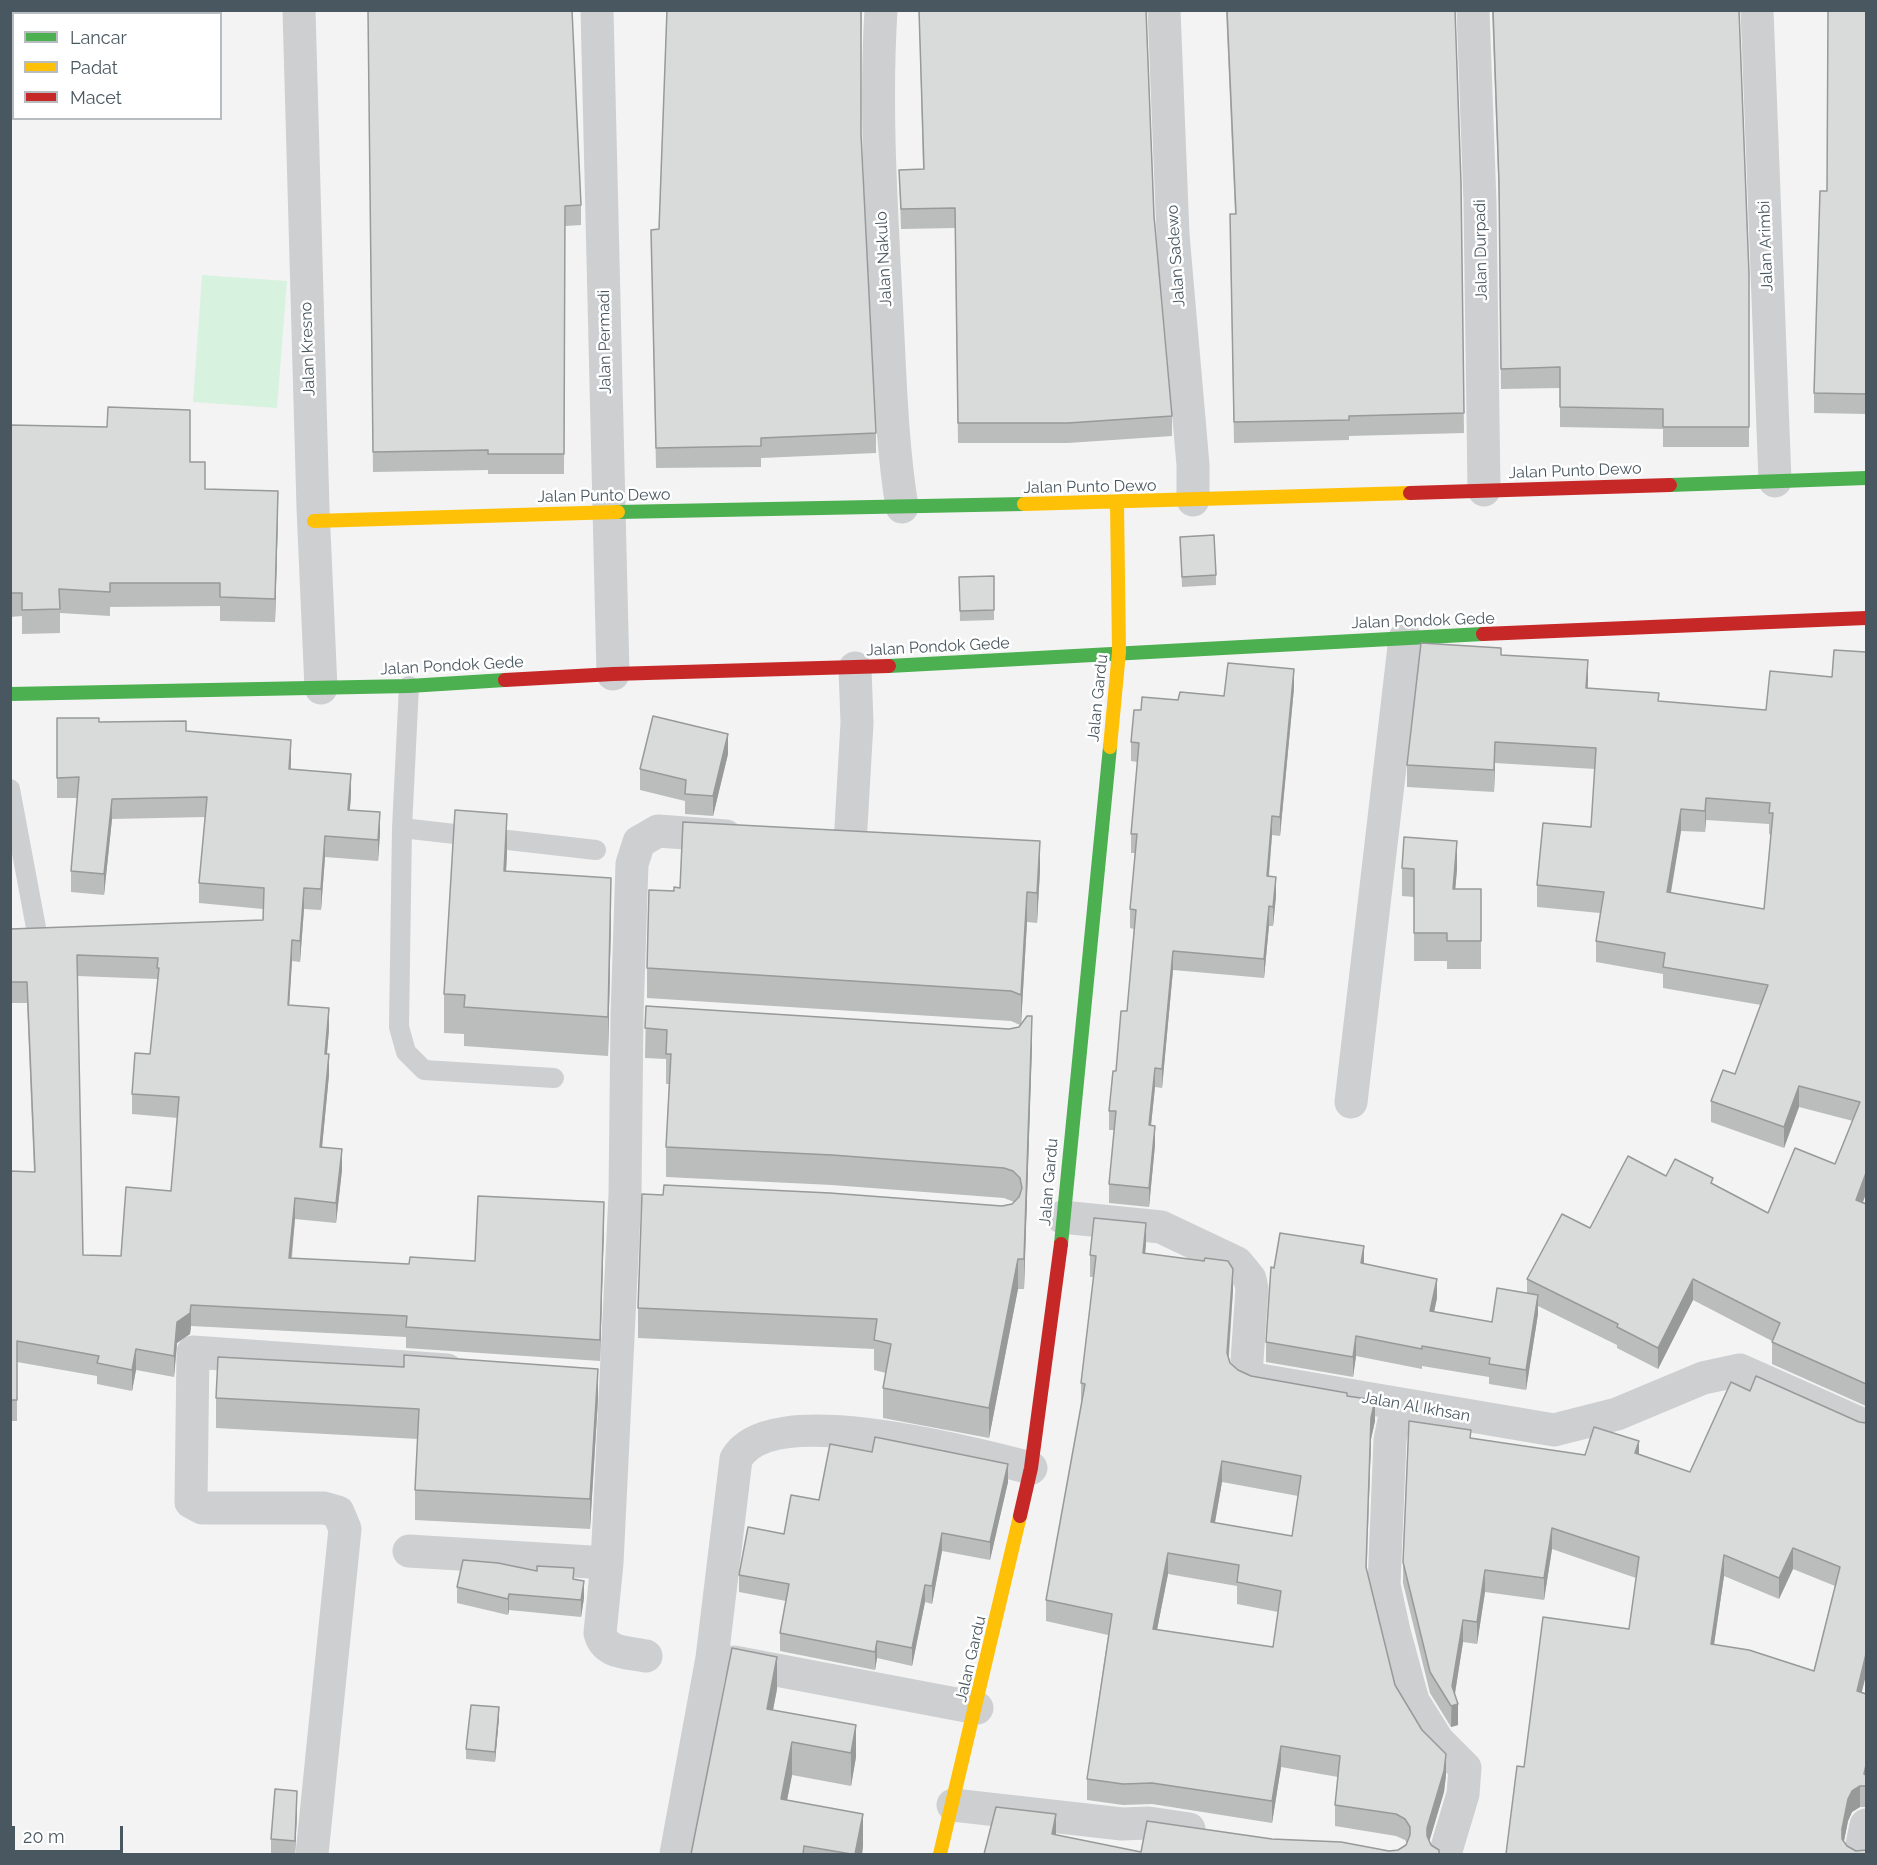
<!DOCTYPE html>
<html>
<head>
<meta charset="utf-8">
<style>
	body { margin:0 }
	#map { position:relative; width:1877px; height:1865px; overflow:hidden; background:#f3f3f3; font-family:Raleway,sans-serif }
	canvas { display:block }
	.frame { position:absolute; inset:0; border:12px solid #495760; pointer-events:none }
	.legend { position:absolute; left:12px; top:12px; width:210px; height:108px; box-sizing:border-box; background:#fff; border:2px solid #b6bcbf; margin:0; padding:8px 10px; list-style:none; font-size:18px; color:#495760 }
	.legend li { display:flex; align-items:center; gap:12px; height:30px }
	.legend b { width:30px; border:2px solid #b6bcbf }
	.scale { position:absolute; left:12px; top:1826px; width:111px; height:27px; box-sizing:border-box; border:3px solid #495760; border-top:0; padding-left:8px; font-size:18px; line-height:21px; white-space:nowrap; color:#495760; -webkit-text-stroke:4px #fff; paint-order:stroke }
</style>
</head>
<body>
<div id="map">
<canvas width="1877" height="1865"></canvas>
<div class="frame"></div>
<ul class="legend">
<li><b style="height:8px;background:#4caf50"></b>Lancar</li>
<li><b style="height:8px;background:#ffc107"></b>Padat</li>
<li><b style="height:8px;background:#c62828"></b>Macet</li>
</ul>
<div class="scale">20 m</div>
</div>
<script>
const c = document.querySelector('canvas').getContext('2d');
c.lineJoin = 'round';
function paint(path, color) {
  c.fillStyle = color;
  c.fill(path, 'evenodd');
}
function strokePath(path, color, width, dash) {
  c.strokeStyle = color;
  c.lineWidth = width;
  c.lineCap = dash ? 'butt' : 'round';
  c.setLineDash(dash || []);
  c.stroke(path);
}
function label(font, color, halo, rows, align = 'center') {
  c.font = font + ' Raleway,sans-serif';
  c.lineWidth = 5;
  c.setLineDash([]);
  c.textBaseline = 'middle';
  c.strokeStyle = halo;
  c.fillStyle = color;
  for (const [text, x, y, turn = 0] of rows) {
    c.save();
    c.translate(x, y);
    c.rotate((+turn || 0) * Math.PI / 180);
    c.textAlign = isNaN(turn) ? turn : align;
    if (halo) c.strokeText(text, 0, 0);
    c.fillText(text, 0, 0);
    c.restore();
  }
}
paint(new Path2D(`
	M202 275 287 281 277 408 193 402Z`), '#d8f2e0');
strokePath(new Path2D(`
	M409 686 402 828 399 1027 406 1052 424 1070 554 1078
	M10 789 37 933
	M402 828 596 850`), '#cdcfd1', 20);
strokePath(new Path2D(`
	M299 10 313 508 321 688
	M597 10 613 674
	M881 10C875 106 881 202 886 298 890 368 891 439 902 507
	M1164 10 1173 235 1193 465V500
	M1473 10 1480 203 1484 490
	M1757 10 1775 481
	M850 844 857 723 855 668
	M1351 1102 1405 638
	M1062 1217 1161 1227 1237 1263 1250 1279 1252 1289 1246 1375 1254 1379 1554 1430 1617 1414 1703 1378 1740 1370 1866 1426
	M1397 1405 1390 1440 1384 1585 1394 1631 1413 1701 1438 1741 1465 1768 1463 1794 1445 1854
	M409 1551 607 1563
	M646 1656C627 1652 605 1654 600 1633L607 1563 625 1194 627 1016 632 864 639 842 658 831 726 836
	M734 1662 977 1708
	M953 1805 1122 1824 1149 1823 1189 1829
	M312 1854 345 1529 338 1512 324 1508H202L191 1502 193 1352 447 1370
	M676 1854 712 1658 736 1459C770 1398 975 1454 1031 1468
	M1860 1854 1866 1825`), '#cdcfd1', 33);
strokePath(new Path2D(`
	M1670 485 1866 478
	M618 512 1024 504
	M889 666 1483 634
	M10 694 409 686 505 680
	M1061 1244 1110 747`), '#4caf50', 14);
strokePath(new Path2D(`
	M1024 504 1410 493
	M314 521 618 512
	M1110 747 1119 652 1117 503
	M940 1854 1020 1516`), '#ffc107', 14);
strokePath(new Path2D(`
	M1410 493 1670 485
	M1483 634 1866 618
	M505 680 613 674 889 666
	M1020 1516 1031 1468 1061 1244`), '#c62828', 14);
paint(new Path2D(`
	M667 10H862L861 45V134L876 433V453L761 458V467L656 468 651 230 659 229Z
	M919 10H1146L1154 216 1172 416V436L1068 443H958L955 228 901 229 899 170 923 169Z
	M1226 10H1455L1461 183 1464 433 1349 436V440L1234 443 1230 234 1235 214Z
	M1492 10H1739L1749 274V447H1663V429L1560 427V388L1501 389 1499 203Z
	M1866 10V414L1814 413V393L1827 191Z
	M368 11 581 205V225L565 226 564 474H488V470L373 472Z
	M10 425 190 462 205 489 278 514 275 622 220 621V606L110 607V616L60 613V633L22 634V616L10 617Z
	M1180 537 1216 575V585L1182 587Z
	M994 576V620L960 621 959 577Z
	M1866 652 1863 1202 1866 1204V1406L1772 1364V1341L1693 1300 1658 1369 1617 1348V1345L1538 1306V1314L1526 1390 1489 1384V1377L1422 1366V1369L1356 1356 1353 1377 1266 1362V1342L1274 1268 1364 1264 1437 1298 1434 1312 1492 1322 1527 1293V1279L1590 1228 1666 1176 1713 1184 1768 1213 1835 1164 1853 1121 1799 1107 1784 1148 1711 1122V1101L1735 1074 1761 1005 1663 988V974L1596 962V941L1600 913 1537 907V885L1591 827 1595 769 1495 763 1494 792 1407 787V765L1501 655 1588 681V688L1659 701 1766 710 1832 677ZM1706 820 1769 824V834L1771 835 1764 909 1671 893 1681 831 1705 832Z
	M1294 688 1280 836 1272 835 1269 876 1276 896 1273 926H1269L1264 978 1173 970 1162 1088 1155 1087 1151 1125 1155 1145 1149 1207 1109 1203V1184L1115 1130H1109V1111L1127 1011 1134 929 1130 928V909L1135 853H1131V834L1138 762 1131 761V742L1141 710 1178 700Z
	M57 718 186 731 291 761V769L351 795 350 810 380 833 378 861 325 857 321 910 304 909 300 962 292 961 289 1005 329 1029 327 1054 329 1075 322 1147 342 1170 336 1223 295 1219 292 1258 409 1264 475 1261 604 1223 600 1361 406 1348V1337L191 1326 190 1334 177 1343 174 1377 136 1370 132 1391 97 1384V1376L17 1362V1421H10V1171L34 1172 27 1003H10V929L263 920V909L199 903V883L205 817 112 819 104 895 71 892V871L78 798H57ZM77 976 157 979V988L150 1054 132 1094V1114L178 1118 171 1191 121 1256 83 1255Z
	M728 754 713 816 685 814V801L640 790V769Z
	M507 853 506 871 611 917 608 1056 464 1046V1034L444 1033V994Z
	M1402 868 1457 869 1455 889H1481V969H1447V961H1414V897L1402 896Z
	M1040 871 1037 923 1027 922 1021 1024 1032 1046 1024 1289H1018L989 1438 883 1418V1388L886 1373 874 1370V1349L638 1338V1308L1012 1204 1014 1202 1004 1198 832 1185 666 1177V1147L669 1084H666V1059L645 1058 646 1006 1009 1029 1019 1027 1020 1025 1011 1021 647 998V968L674 891 680 888Z
	M1146 1244 1145 1253 1233 1290 1229 1357 1230 1363 1238 1370 1251 1376 1347 1396 1375 1421 1371 1439 1366 1570 1395 1685 1446 1775 1444 1792 1429 1842 1431 1845 1439 1854H984L1056 1835 1141 1852 1272 1839 1389 1851 1398 1850 1406 1845 1407 1843 1405 1840 1396 1836 1335 1826V1805L1338 1777 1281 1767 1272 1823 1152 1804 1123 1805 1087 1800V1779L1108 1635 1046 1621V1600L1081 1405V1383L1094 1277H1090V1255ZM1222 1482 1298 1496 1292 1536 1215 1523ZM1168 1574 1237 1586V1604L1278 1612 1273 1647 1157 1630Z
	M404 1367 598 1399 590 1529 415 1520V1490L418 1439 216 1428V1398Z
	M1750 1391 1859 1422 1862 1692 1866 1694V1807H1860L1852 1812 1848 1821 1844 1841 1847 1846 1856 1851 1866 1854 1524 1767 1629 1629 1636 1578 1552 1549 1544 1600 1485 1592 1477 1644 1463 1642 1455 1694 1458 1725 1451 1727 1430 1693 1403 1583V1562L1471 1438 1585 1455 1639 1454 1690 1472ZM1793 1569 1835 1586 1814 1671 1714 1644 1724 1576 1779 1599Z
	M1008 1482 990 1560 942 1551 932 1604 925 1602 912 1666 877 1658 875 1670 780 1651V1633L786 1601 739 1592V1575L819 1500Z
	M537 1571 574 1579 584 1598 581 1617 509 1610 508 1615 457 1603V1587Z
	M777 1689 773 1710 856 1725V1757L851 1786 792 1775 787 1800 863 1846 862 1854H691Z
	M499 1718 495 1762 466 1759V1749Z
	M297 1812 295 1854H271V1839Z`), '#bbbcbc');
paint(new Path2D(`
	M278 491V514L275 622V599Z
	M1588 660V681L1586 709V688Z
	M1294 669V688L1280 836V817Z
	M728 734V754L713 816V796Z
	M291 740V761L289 789V769Z
	M1495 742V763L1494 792V770Z
	M351 774V795L348 830V810Z
	M1706 798V820L1705 832V811Z
	M112 799V819L104 895V874Z
	M1681 809V831L1667 914V892Z
	M380 812V833L378 861V840Z
	M507 814V853L504 910V871Z
	M1272 816V835L1267 895V876Z
	M325 836V857L321 910V889Z
	M1040 841V871L1037 923V893Z
	M1457 841V869L1453 917V889Z
	M1276 877V896L1273 926V907Z
	M611 878V917L608 1056V1017Z
	M304 888V909L300 962V941Z
	M1027 892V922L1021 1025V995Z
	M1269 906V926L1264 978V959Z
	M292 940V961L288 1025V1005Z
	M1173 951V970L1162 1088V1069Z
	M329 1008V1029L325 1075V1054Z
	M1032 1016V1046L1024 1289V1259Z
	M329 1054V1075L320 1168V1147Z
	M1155 1068V1087L1149 1144V1125Z
	M1799 1086V1107L1784 1148V1127Z
	M1155 1126V1145L1149 1207V1188Z
	M342 1149V1170L336 1223V1203Z
	M1866 1173V1194L1856 1221V1200Z
	M295 1198V1219L289 1278V1258Z
	M604 1202V1223L600 1361V1340Z
	M1146 1223V1244L1143 1274V1253Z
	M1364 1246V1265L1361 1263Z
	M1018 1259V1289L989 1438V1408Z
	M1233 1269V1290L1227 1374V1353Z
	M1437 1279V1298L1430 1331V1311Z
	M1693 1279V1300L1658 1369V1348Z
	M1538 1295V1314L1526 1390V1370Z
	M191 1305V1326L190 1334 177 1343 174 1377V1356L177 1322Z
	M1356 1336V1356L1353 1377V1357Z
	M136 1349V1370L132 1391V1370Z
	M598 1369V1399L590 1529V1499Z
	M1375 1400V1421L1371 1439 1366 1589 1371 1418Z
	M1639 1441V1463L1635 1453Z
	M1222 1461V1482L1211 1544V1522Z
	M1008 1464V1482L990 1560V1542Z
	M1552 1528V1549L1544 1600V1578Z
	M942 1533V1551L932 1604V1586Z
	M1793 1548V1569L1779 1599V1578Z
	M1168 1553V1574L1153 1650V1629Z
	M1724 1555V1576L1711 1665V1644Z
	M1485 1570V1592L1477 1644V1622Z
	M584 1581V1598L581 1617V1600Z
	M925 1585V1602L912 1666V1648Z
	M509 1594V1610L508 1615V1599Z
	M1463 1620V1642L1453 1705 1458 1704V1725L1451 1727 1452 1686Z
	M877 1641V1658L875 1670V1652Z
	M1866 1654V1675L1857 1712V1691Z
	M777 1657V1689L767 1741V1709Z
	M499 1707V1718L495 1762V1752Z
	M856 1725V1757L851 1786V1753Z
	M792 1742V1775L781 1831V1799Z
	M1281 1746V1767L1272 1823V1801Z
	M1446 1754V1775L1444 1792 1427 1849V1828Z
	M1860 1786V1807L1852 1812 1848 1821 1842 1851V1829L1848 1799 1852 1791Z
	M297 1791V1812L295 1854V1841Z
	M863 1814V1846L862 1854H855Z
	M1056 1814V1835L1052 1834Z`), '#989999');
const building = new Path2D(`
	M572 10 581 205 565 206 564 454H488V450L373 452 368 11Z
	M667 10H861V134L876 433 761 438V446L656 448 651 230 659 229Z
	M919 10H1146L1154 216 1172 416 1068 423H958L955 208 901 209 899 170 924 169Z
	M1227 10H1455L1461 183 1464 413 1349 416V420L1234 422 1230 214H1236Z
	M1493 10H1739L1749 274V427H1663V409L1560 407V367L1501 369 1499 182Z
	M1828 10H1866V394L1814 393 1820 191H1827Z
	M108 407 190 410V462H205V489L278 491 275 599 220 597V583H110V592L59 589 60 609 22 610V593H10V425L107 427Z
	M1214 535 1216 575 1182 577 1180 537Z
	M994 576V610L960 611 959 577Z
	M1421 643 1501 648V655L1588 660 1586 688 1659 693 1658 701 1766 710 1770 671 1832 677 1834 650 1866 652V1173L1856 1200 1866 1204V1384L1772 1342 1780 1323 1693 1279 1658 1348 1617 1327 1618 1324 1527 1279 1562 1214 1590 1228 1628 1156 1666 1176 1675 1159 1713 1178 1711 1183 1768 1213 1795 1148 1835 1164 1860 1102 1799 1086 1784 1127 1711 1101 1723 1070 1735 1074 1768 985 1663 967 1665 953 1596 941 1604 892 1537 885 1543 823 1591 827 1596 748 1495 742 1494 770 1407 765ZM1706 798 1770 803 1769 813H1773L1764 909 1667 892 1681 809 1705 811Z
	M1228 663 1294 669 1280 817 1272 816 1267 876 1276 877 1273 907 1269 906 1264 959 1173 951 1162 1069 1155 1068 1149 1125 1155 1126 1149 1188 1109 1184 1116 1111H1109L1113 1071H1116L1121 1011H1127L1136 910 1130 909 1137 834H1131L1139 743 1131 742 1134 710H1141L1142 697 1178 700 1180 692 1224 696Z
	M653 716 728 734 713 796 685 794 686 780 640 769Z
	M57 718H99V722L186 721V731L291 740 289 769 351 774 348 810 380 812 378 840 325 836 321 889 304 888 300 941 292 940 288 1005 329 1008 325 1054H329L320 1147 342 1149 336 1203 295 1198 289 1258 409 1264 410 1257 475 1261 478 1196 604 1202 600 1340 406 1327 407 1316 191 1305 190 1313 177 1322 174 1356 136 1349 132 1370 97 1363 99 1356 17 1341V1400H10V1171L35 1172 27 982H10V929L263 920 264 888 199 883 207 797 112 799 104 874 71 871 79 777 57 778ZM77 955 158 958 157 968H159L150 1054 135 1053 132 1094 179 1097 171 1191 126 1187 121 1256 83 1255Z
	M455 810 507 814 504 871 611 878 608 1017 464 1007 465 995 444 994Z
	M683 822 1040 841 1037 893 1027 892 1021 995 1011 991 647 968 649 890 674 891V887L680 888Z
	M1404 837 1457 841 1453 889H1481V941H1447V933H1414V869L1402 868Z
	M646 1006 1009 1029 1019 1027 1027 1016H1032L1024 1259H1018L989 1408 883 1388 891 1344 874 1340 877 1319 638 1308 642 1194 663 1195 664 1185 830 1193 1002 1206 1012 1204 1019 1197 1022 1188 1020 1178 1013 1171 1004 1168 832 1155 666 1147 671 1054H666L667 1030 645 1028Z
	M1094 1218 1146 1223 1143 1253 1204 1261 1205 1258 1228 1261 1233 1269 1227 1353 1230 1363 1238 1370 1251 1376 1347 1393V1396L1375 1400 1371 1418 1366 1567 1395 1685 1422 1730 1446 1754 1444 1771 1427 1828V1836L1431 1845 1439 1850V1854H984L996 1807 1056 1814 1052 1834 1141 1852 1147 1821 1272 1839 1341 1842 1389 1851 1398 1850 1406 1845 1410 1835V1827L1405 1819 1396 1814 1335 1805 1340 1756 1281 1746 1272 1801 1152 1783 1123 1784 1087 1779 1112 1614 1046 1600 1085 1384 1081 1383 1096 1256 1090 1255ZM1222 1461 1301 1476 1292 1536 1211 1522ZM1168 1553 1239 1565 1237 1582 1281 1591 1273 1647 1153 1629Z
	M1280 1233 1364 1246 1361 1263 1437 1279 1430 1311 1492 1322 1497 1288 1538 1295 1526 1370 1489 1364 1490 1358 1422 1346V1349L1356 1336 1353 1357 1266 1342 1271 1267 1274 1268Z
	M404 1355 598 1369 590 1499 415 1490 419 1409 216 1398 218 1357 404 1367Z
	M1756 1376 1859 1422 1866 1423V1654L1857 1691 1866 1694V1765L1864 1774 1866 1775V1786H1860L1852 1791 1848 1799 1842 1829V1839L1847 1846 1856 1851 1866 1850V1854H1506L1517 1766 1524 1767 1543 1617 1629 1629 1639 1557 1552 1528 1544 1578 1485 1570 1477 1622 1463 1620 1452 1686 1458 1704 1451 1706 1430 1672 1403 1562 1409 1421 1471 1430 1470 1438 1585 1455 1594 1427 1639 1441 1635 1453 1690 1472 1731 1382 1750 1391ZM1793 1548 1840 1567 1814 1671 1749 1650 1711 1644 1724 1555 1779 1578Z
	M875 1437 1008 1464 990 1542 942 1533 932 1586 925 1585 912 1648 877 1641 875 1652 780 1633 789 1584 739 1575 748 1527 784 1534 791 1495 819 1500 830 1444 872 1452Z
	M463 1560 498 1563 537 1571V1566L574 1568 573 1579 584 1581 581 1600 509 1594 508 1599 457 1587Z
	M732 1648 777 1657 767 1709 856 1725 851 1753 792 1742 781 1799 863 1814 855 1854H851L804 1846 803 1854H691Z
	M471 1705 499 1707 495 1752 466 1749Z
	M275 1789 297 1791 295 1841 271 1839Z`);
paint(building, '#d9dbdb');
strokePath(building, '#989999', 1.5);
label('16px', '#495760', '#fff', [
	["Jalan Arimbi",1766,246,-92],
	["Jalan Durpadi",1481,250,-91],
	["Jalan Sadewo",1176,256,-94],
	["Jalan Nakulo",884,259,-93],
	["Jalan Permadi",605,342,-91],
	["Jalan Kresno",308,349,-92],
	["Jalan Punto Dewo",1575,471,-2],
	["Jalan Punto Dewo",1090,487,-1],
	["Jalan Punto Dewo",604,496,-1],
	["Jalan Pondok Gede",1423,621,-2],
	["Jalan Pondok Gede",938,647,-3],
	["Jalan Pondok Gede",452,666,-3],
	["Jalan Gardu",1098,698,-84],
	["Jalan Gardu",1049,1182,-85],
	["Jalan Al Ikhsan",1416,1407,10],
	["Jalan Gardu",971,1659,-77]
]);
</script>
</body>
</html>
